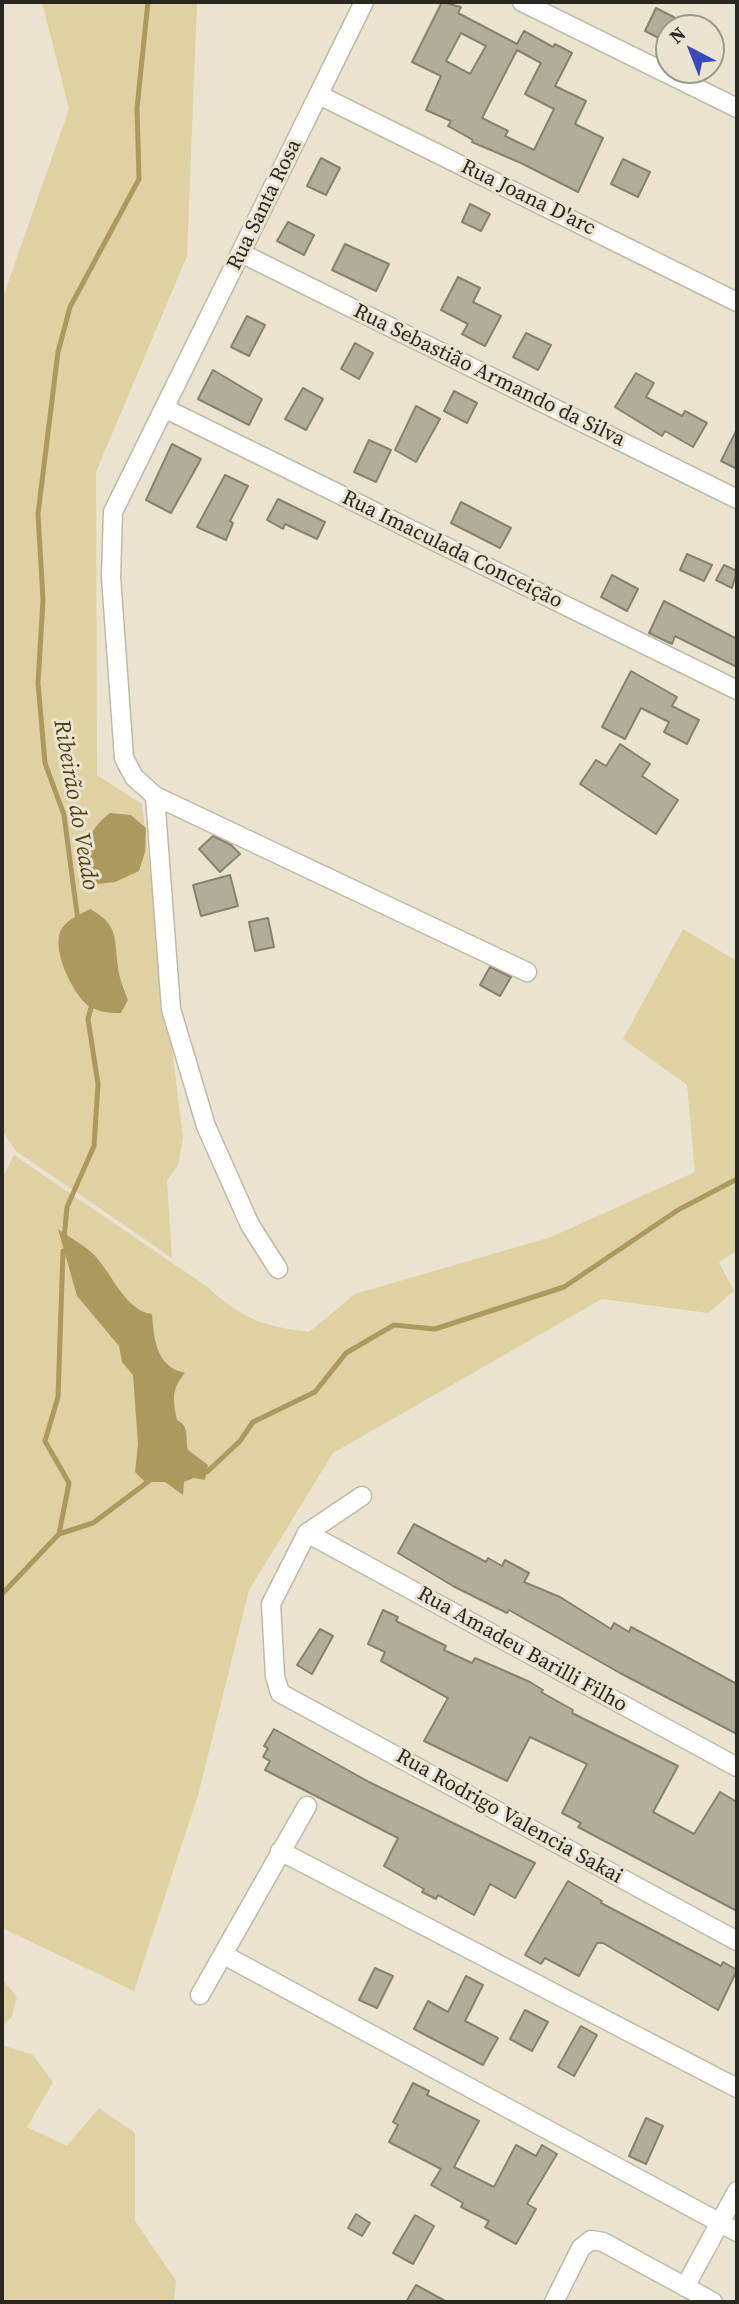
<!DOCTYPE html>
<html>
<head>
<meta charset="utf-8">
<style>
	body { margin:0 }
	#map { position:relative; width:739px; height:2304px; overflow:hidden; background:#e9e3d0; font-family:"Source Serif 4",serif }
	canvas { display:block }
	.frame { position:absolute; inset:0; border:4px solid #292720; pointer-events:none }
	.north { position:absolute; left:655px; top:14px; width:70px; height:70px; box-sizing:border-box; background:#e9e3d0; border:2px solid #9c988a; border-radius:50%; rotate:318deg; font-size:19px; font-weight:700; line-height:28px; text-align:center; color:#292720 }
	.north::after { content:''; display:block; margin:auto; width:24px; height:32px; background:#3c49bc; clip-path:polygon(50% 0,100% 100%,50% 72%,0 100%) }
</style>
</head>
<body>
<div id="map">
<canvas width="739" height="2304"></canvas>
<div class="frame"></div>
<div class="north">N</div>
</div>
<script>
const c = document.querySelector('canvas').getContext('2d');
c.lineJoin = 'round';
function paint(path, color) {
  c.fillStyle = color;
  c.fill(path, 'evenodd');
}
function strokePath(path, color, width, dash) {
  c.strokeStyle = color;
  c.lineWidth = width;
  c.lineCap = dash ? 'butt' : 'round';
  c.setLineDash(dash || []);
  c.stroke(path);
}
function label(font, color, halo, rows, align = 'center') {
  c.font = font + ' "Source Serif 4",serif';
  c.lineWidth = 6;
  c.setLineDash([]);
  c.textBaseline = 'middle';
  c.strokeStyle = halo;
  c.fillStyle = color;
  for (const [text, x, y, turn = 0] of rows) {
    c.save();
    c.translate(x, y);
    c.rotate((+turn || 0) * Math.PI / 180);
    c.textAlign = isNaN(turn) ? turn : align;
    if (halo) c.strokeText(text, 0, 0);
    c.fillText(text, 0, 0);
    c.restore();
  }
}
paint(new Path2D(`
	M42 2H197L187 256 96 472 97 775 142 804 183 1138 178 1165 167 1181 172 1258 16 1151 2 1130V300L69 109Z
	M683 929 737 961V1251L719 1262 734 1291 708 1313 602 1299 333 1453 249 1590 198 1795 134 1991 2 1928V1179L14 1155 206 1286C243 1319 261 1326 309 1332L355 1294 551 1237 695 1172 687 1085 623 1039Z
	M2 1979 17 1997 11 2018 2 2026Z
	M2 2045 33 2055 53 2082 27 2127 67 2146 99 2108 135 2133V2221L176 2281 174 2302H2Z`), '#e0d1a3');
paint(new Path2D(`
	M110 813 131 815 146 828 145 852 139 871 115 882 87 885C79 855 86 831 110 813Z
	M90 909C119 925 114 938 118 967 119 978 124 989 128 1000L121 1013C109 1013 94 1012 85 1003 71 989 53 952 60 932 65 920 79 915 90 909Z
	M58 1229C69 1237 81 1243 91 1252 110 1268 124 1311 152 1314 154 1339 156 1367 185 1373 171 1390 173 1399 177 1420 190 1426 185 1438 188 1450L208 1465 205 1480 194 1478 184 1482 183 1495 165 1482H145L135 1472 138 1444 133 1375 122 1362 119 1346 77 1296Z`), '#ac995e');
strokePath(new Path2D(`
	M78 921 64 815 45 763 38 683 43 600 38 514 58 352 70 307 139 179 137 108 148 2
	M64 1238 67 1207 94 1146 98 1084 88 1019 93 1000
	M200 1473 207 1472 240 1441 253 1422 315 1392 346 1353 394 1325 435 1329 564 1287 678 1210 737 1179
	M59 1534 93 1523 149 1481
	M2 1594 59 1534 69 1483 45 1441 58 1397 63 1251`), '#ac995e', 5);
const building = new Path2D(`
	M442 2 461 7 458 13 517 44 524 31 553 47 555 44 572 53 555 86 586 101 575 124 603 138 578 192 521 163 472 142 473 140 448 126 451 121 426 110 441 76 412 62ZM461 33 486 46 470 74 446 61ZM517 50 541 63 525 94 554 109 534 150 505 136 508 131 482 118Z
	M656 8 695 28H669V43L645 31Z
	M321 158 340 168 326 195 307 186Z
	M623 159 650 172 638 197 611 184Z
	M470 204 490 214 481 231 462 222Z
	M288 222 314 235 304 255 277 241Z
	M345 244 389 264 376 291 332 270Z
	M458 277 480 288 473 302 501 316 485 346 462 334 468 324 441 310Z
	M247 316 265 325 249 356 231 347Z
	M526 333 551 345 538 370 513 357Z
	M355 343 373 353 359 379 341 369Z
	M213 370 262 399 249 425 198 399Z
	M636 373 654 383 646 397 682 416 685 411 707 423 693 447 665 431 662 436 615 407Z
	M303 388 323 399 306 430 285 419Z
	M454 391 477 403 467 423 444 411Z
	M416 406 440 419 416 462 395 450Z
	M737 429V469L721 461Z
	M369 440 391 450 376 482 354 472Z
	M172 444 201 459 171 513 146 500Z
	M225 475 248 486 230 521 233 523 226 540 197 527Z
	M278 499 325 522 317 539 285 524 283 529 267 520Z
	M461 502 511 528 500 548 451 523Z
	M687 554 712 565 704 581 680 570Z
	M724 565 737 571 732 588 716 580Z
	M612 575 638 589 627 611 601 597Z
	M664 601 737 639V667L675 636 672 644 649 633Z
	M631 671 677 697 672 706 699 720 687 744 664 732 669 722 641 708 625 739 602 727Z
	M620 744 650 764 642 776 678 800 656 834 580 784 596 760 606 766Z
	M213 836 231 845 240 854 220 872 199 849Z
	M230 875 238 906 201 916 193 885Z
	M268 918 274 947 255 951 249 922Z
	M490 967 511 977 500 996 480 985Z
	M414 1524 486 1562 488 1558 502 1566 505 1560 529 1573 524 1582 560 1597 611 1629 614 1623 629 1632 631 1627 737 1684V1734L620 1673 509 1610 507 1613 453 1586 398 1553Z
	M383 1610 398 1617 396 1621 446 1646 444 1650 472 1663 475 1658 530 1682 543 1690 541 1692 573 1710 572 1713 678 1766 653 1812 694 1834 720 1792 737 1802V1911L595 1836 578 1827 581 1823 562 1813 587 1764 530 1737 507 1781 424 1741 448 1698 381 1661 385 1652 368 1644Z
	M320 1629 333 1636 312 1674 297 1665Z
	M274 1729 369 1782 535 1863 515 1898 490 1884 474 1915 438 1895 436 1899 422 1892 424 1889 384 1866 398 1838 265 1770 270 1761 263 1757 268 1748 264 1746Z
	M568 1881 602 1901 601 1903 721 1966 723 1962 737 1970 718 2010 603 1943H597L579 1976 545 1958 541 1964 525 1955Z
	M375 1968 393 1976 377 2008 359 2000Z
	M466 1976 483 1985 465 2021 498 2038 483 2065 414 2029 428 2001 448 2012Z
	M525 2010 548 2022 532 2051 510 2039Z
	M581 2026 597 2035 574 2076 558 2067Z
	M413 2083 429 2091 427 2095 479 2121 454 2167 494 2187 516 2145 536 2156 542 2145 557 2154 527 2204 536 2209 516 2244 485 2227 489 2221 461 2207 463 2203 431 2185 441 2169 389 2142 398 2125 393 2122Z
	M646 2118 663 2126 646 2164 629 2156Z
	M356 2214 370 2223 362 2236 348 2228Z
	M415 2215 434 2226 413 2264 393 2253Z
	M416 2285 447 2302H406Z`);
paint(building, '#b2ad9a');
strokePath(building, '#878270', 2);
const minor = new Path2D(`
	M364 2 113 512 111 577 124 758 134 777 155 796 527 972
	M522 2 737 108
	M319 95 737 302
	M241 253 737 499
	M166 409 737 690
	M155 796 171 1009 206 1126 250 1225 278 1269
	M362 1496 307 1533 271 1604 275 1676 280 1693 737 1941
	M307 1533 737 1767
	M280 1851 737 2088
	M224 1955 737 2232
	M200 1995 307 1806
	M685 2287 737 2191
	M554 2302 581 2248 591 2240 603 2242 713 2302`);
strokePath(minor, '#bfb9a6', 21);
strokePath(minor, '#fff', 18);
label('21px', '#292720', '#e9e3d0', [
	["Rua Joana D'arc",528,198,26],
	["Rua Santa Rosa",265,205,-64],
	["Rua Sebastião Armando da Silva",489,376,26],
	["Rua Imaculada Conceição",452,550,26],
	["Rua Amadeu Barilli Filho",522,1650,29],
	["Rua Rodrigo Valencia Sakai",509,1817,29]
]);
label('italic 23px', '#504213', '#e9e3d0', [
	["Ribeirão do Veado",75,805,80]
]);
</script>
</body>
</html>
